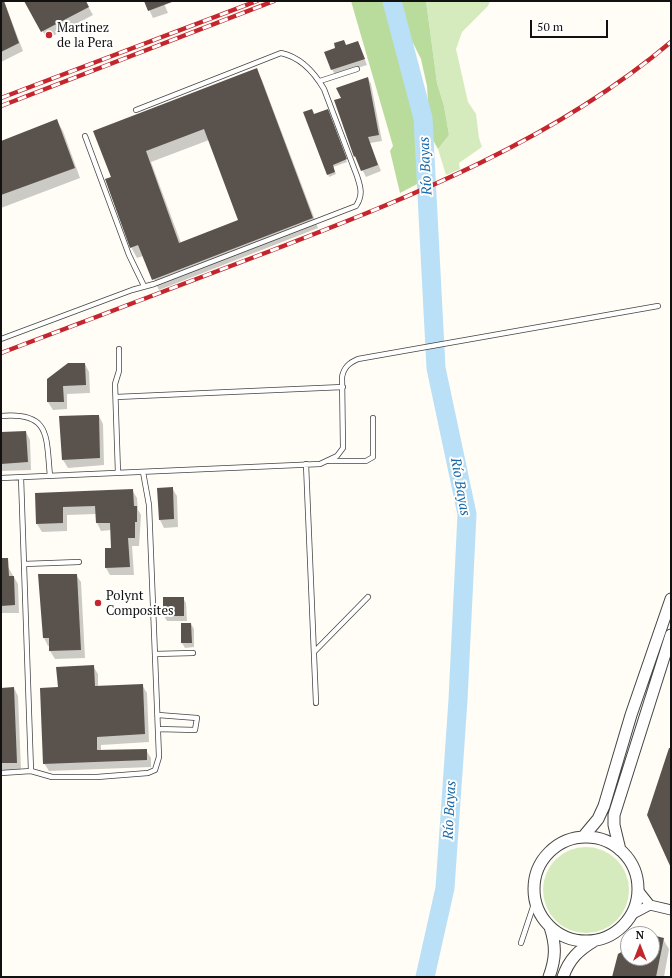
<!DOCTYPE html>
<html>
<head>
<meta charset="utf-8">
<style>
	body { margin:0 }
	#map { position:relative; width:672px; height:978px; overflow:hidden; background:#fffdf5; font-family:"PT Serif",serif }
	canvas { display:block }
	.frame { position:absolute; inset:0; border:2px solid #111; pointer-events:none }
	.north { position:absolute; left:620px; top:926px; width:40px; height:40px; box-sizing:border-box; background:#fff; border:1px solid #a0a0a0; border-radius:50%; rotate:0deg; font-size:11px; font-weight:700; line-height:16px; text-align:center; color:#111 }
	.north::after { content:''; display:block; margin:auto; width:14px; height:18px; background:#c4262e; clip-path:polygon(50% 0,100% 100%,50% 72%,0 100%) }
	.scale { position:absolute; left:530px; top:20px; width:78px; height:18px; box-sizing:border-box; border:2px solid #111; border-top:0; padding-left:5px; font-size:12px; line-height:14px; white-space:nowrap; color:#111; -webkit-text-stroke:3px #fff; paint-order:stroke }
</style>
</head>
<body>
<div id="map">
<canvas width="672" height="978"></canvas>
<div class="frame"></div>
<div class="north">N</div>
<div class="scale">50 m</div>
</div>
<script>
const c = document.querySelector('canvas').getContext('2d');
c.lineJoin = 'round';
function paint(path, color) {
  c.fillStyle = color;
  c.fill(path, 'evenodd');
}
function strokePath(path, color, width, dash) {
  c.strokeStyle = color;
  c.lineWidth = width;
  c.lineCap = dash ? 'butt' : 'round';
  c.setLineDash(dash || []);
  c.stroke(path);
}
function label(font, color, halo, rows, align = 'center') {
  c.font = font + ' "PT Serif",serif';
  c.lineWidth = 4;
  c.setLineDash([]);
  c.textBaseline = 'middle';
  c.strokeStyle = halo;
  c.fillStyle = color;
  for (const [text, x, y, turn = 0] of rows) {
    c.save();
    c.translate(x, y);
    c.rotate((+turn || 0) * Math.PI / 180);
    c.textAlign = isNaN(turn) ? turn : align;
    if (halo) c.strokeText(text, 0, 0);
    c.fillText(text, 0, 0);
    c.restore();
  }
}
paint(new Path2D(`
	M426 1H490L488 6 462 32 456 49 468 102 476 114 479 138 482 147 459 163 460 169 446 175 438 149 449 135 444 106 437 83Z
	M543 890a43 43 0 1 1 86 0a43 43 0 1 1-86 0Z`), '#d5ebbd');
paint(new Path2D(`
	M351 1H426L437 83 444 106 449 135 438 149 430 135 427 86 421 59 413 43 405 48 419 127V183L400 193 390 151 393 146Z`), '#b9dc9c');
paint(new Path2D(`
	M1 1H4L23 51 1 62Z
	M26 1H85L93 15 47 39Z
	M145 1H163L168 13 153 18Z
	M358 42 367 65 335 75 332 69 346 46Z
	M256 69 262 80 318 228 159 290 143 256 137 258 131 247 112 177 95 131ZM209 140 239 221 181 243 151 162Z
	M368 78 371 84 382 141 370 143 381 171 366 177 355 156 342 98Z
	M328 112 347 162 333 167 336 174 329 177 314 115Z
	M57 121 63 131 80 178 1 208V142Z
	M85 364 89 372 90 393 67 394V409L53 410 48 402V380Z
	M99 416 103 424 104 465 68 468 63 460 60 417Z
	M26 432 30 440 31 470 1 471V433Z
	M172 488 177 496 178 527 164 528 160 520Z
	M132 490 137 498 138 510 141 515 139 546H132L134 575H110L106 568 112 549 111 530 101 531 97 523 96 514 67 515V531L42 532 37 524 36 494Z
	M8 567 18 584 19 613H1V568Z
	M76 575 81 582 85 658 55 659 50 651V646H48L44 638Z
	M164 598H183L186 603 187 621H167L164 616Z
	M191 624 194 629V647L185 648 182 643Z
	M93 666 98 674V687L142 685 147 693 149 742 101 745V751L146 750 151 758V767L49 771 44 763 59 688Z
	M14 688 18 696 21 770 1 771V689Z
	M652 936 663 939 669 949 664 977H613L619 955 628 947V958H652Z`), '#0003');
strokePath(new Path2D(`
	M392 1 423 118 436 368 467 514 458 700 445 888 425 977`), '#b9e0f7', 19);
paint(new Path2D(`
	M1 1H4L19 43 1 52Z
	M24 1H86L89 7 41 32Z
	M144 1H171L172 2 148 11Z
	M344 40 346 45 358 41 365 59 331 70 324 52 335 48 334 43Z
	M257 68 313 218 152 280 138 245 130 248 105 179 111 177 93 131ZM204 129 238 220 179 243 146 151Z
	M368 77 379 135 368 137 378 165 361 171 355 156 354 157 334 100 341 98 336 88Z
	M312 109 314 114 328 109 347 159 333 165 335 172 327 175 303 112Z
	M57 119 75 168 1 195V141Z
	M68 363H85L86 385 63 386 64 402H47V379Z
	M92 415H99L100 458 62 460 59 416Z
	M26 431 28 462 1 464V432Z
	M173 487 174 519 159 520 157 488Z
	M133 489 134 506H137V522H135V538H128L130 567 105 568V548H111L110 523H96L95 506 63 507V523L36 524 35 493Z
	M1 558H8L9 576H14L15 605 1 606Z
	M38 574H77L81 650 49 651V638H43Z
	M163 597H184V616H163Z
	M181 623H191L192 643H181Z
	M94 665 95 686 143 684 145 734 97 737V750L147 749V760L43 764 40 688 58 687 56 667Z
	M14 687 17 763H1V688Z
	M669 748H671V868L647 815Z
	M652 935 664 938 656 977H612L618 954 628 948V958H652Z`), '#5a524d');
const service = new Path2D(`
	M320 81 357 69
	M85 136 129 255 144 286
	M1 339 132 290 154 284 356 206C363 195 361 188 357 176L324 89C314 72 300 57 281 53L136 110
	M116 397 343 387
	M1 416C51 412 46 436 50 476
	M329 461H366L373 457V418
	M306 464 316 703
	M118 473 115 384 119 371V349
	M21 477 31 771 52 777H97L148 773 155 770 159 757 149 505 143 472
	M1 478 320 464 337 456 343 448 342 377C344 367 349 363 358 359L658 306
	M24 564 79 562
	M314 652 368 597
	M155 654 193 653
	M158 715 197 718 195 730 158 729
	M1 773 31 771
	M521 943 535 901`);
const minor = new Path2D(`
	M638 890 650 905 671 910
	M631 915 650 905`);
const tertiary = new Path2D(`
	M583 837 598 819 604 806 631 715 671 599
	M534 889a52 52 0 1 1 104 0a52 52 0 1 1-104 0Z
	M620 850 614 825V815L671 635
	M549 977C556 958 556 945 550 927
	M563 977C569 959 579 950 594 941`);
strokePath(service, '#444', 6);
strokePath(minor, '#444', 11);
strokePath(tertiary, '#444', 13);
strokePath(service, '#fff', 4.5);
strokePath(minor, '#fff', 9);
strokePath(tertiary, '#fff', 11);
const rail = new Path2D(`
	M1 98 257 1
	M1 106 274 1
	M1 353C92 319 182 284 273 250 413 196 555 140 671 42`);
strokePath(rail, '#c4262e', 4.5);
strokePath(rail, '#fff', 3, [9]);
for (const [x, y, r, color] of [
	[49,35,4,"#c4262e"],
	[98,603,4,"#c4262e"]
]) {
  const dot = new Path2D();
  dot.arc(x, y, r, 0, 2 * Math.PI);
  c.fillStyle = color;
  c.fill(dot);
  strokePath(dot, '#fff', 1.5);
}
label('13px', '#111', '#fff', [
	["Martinez",57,28],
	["de la Pera",57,43],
	["Polynt",106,596],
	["Composites",106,611]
], 'left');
label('italic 14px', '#1768a6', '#fff', [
	["Río Bayas",426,166,-93],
	["Río Bayas",460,487,80],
	["Río Bayas",450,810,-87]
]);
</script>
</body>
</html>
